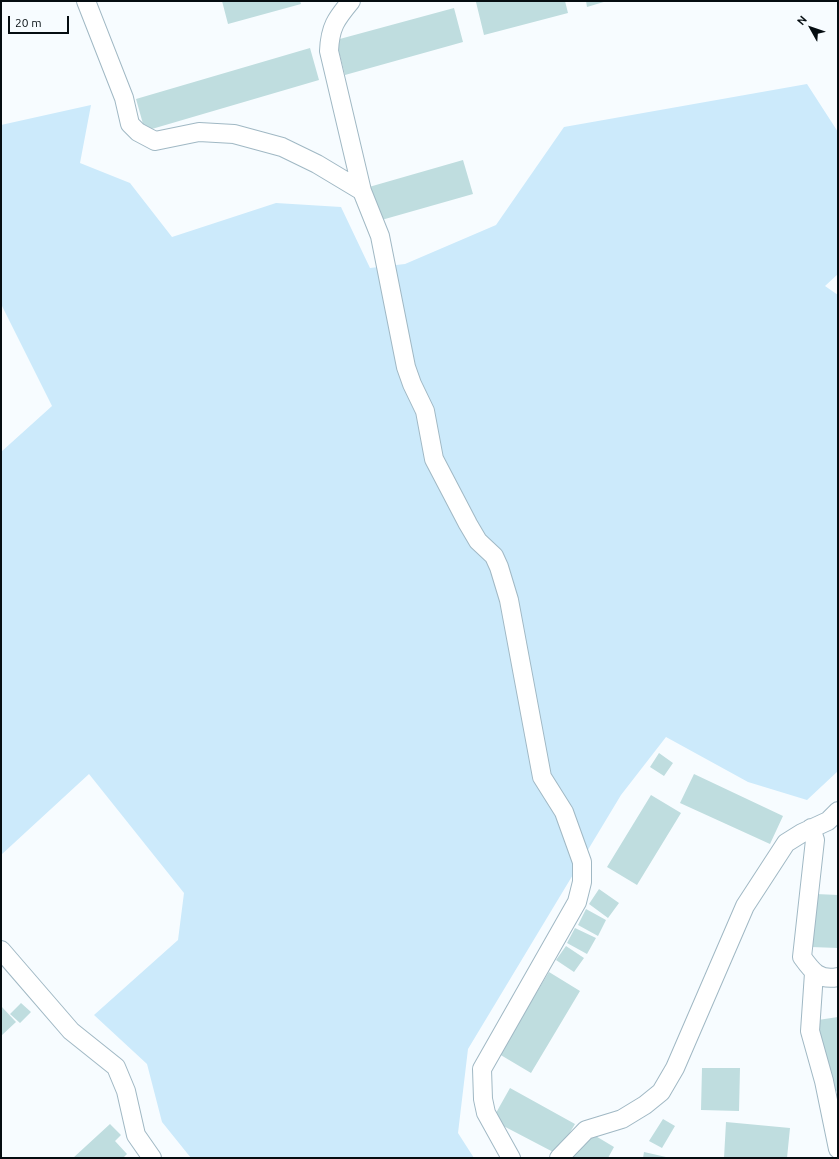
<!DOCTYPE html>
<html>
<head>
<meta charset="utf-8">
<style>
	body { margin:0 }
	#map { position:relative; width:839px; height:1159px; overflow:hidden; background:#f7fcff; font-family:Ubuntu,sans-serif }
	canvas { display:block }
	.frame { position:absolute; inset:0; border:2px solid #050d11; pointer-events:none }
	.north { position:absolute; left:791px; top:8px; width:40px; height:40px; -webkit-text-stroke:3px #f7fcff; paint-order:stroke; rotate:310deg; font-size:11px; font-weight:700; line-height:16px; text-align:center; color:#050d11 }
	.north::after { content:''; display:block; margin:auto; width:14px; height:18px; background:#050d11; clip-path:polygon(50% 0,100% 100%,50% 72%,0 100%) }
	.scale { position:absolute; left:8px; top:16px; width:61px; height:18px; box-sizing:border-box; border:2px solid #050d11; border-top:0; padding-left:5px; font-size:12px; line-height:14px; white-space:nowrap; color:#050d11; -webkit-text-stroke:3px #f7fcff; paint-order:stroke }
</style>
</head>
<body>
<div id="map">
<canvas width="839" height="1159"></canvas>
<div class="frame"></div>
<div class="north">N</div>
<div class="scale">20 m</div>
</div>
<script>
const c = document.querySelector('canvas').getContext('2d');
c.lineJoin = 'round';
function paint(path, color) {
  c.fillStyle = color;
  c.fill(path, 'evenodd');
}
function strokePath(path, color, width, dash) {
  c.strokeStyle = color;
  c.lineWidth = width;
  c.lineCap = dash ? 'butt' : 'round';
  c.setLineDash(dash || []);
  c.stroke(path);
}
paint(new Path2D(`
	M807 84 838 132V274L825 286 838 295V771L807 800 748 782 666 737 621 795 468 1049 458 1133 474 1158H191L162 1122 147 1064 94 1015 178 940 184 893 89 774 1 855V452L52 406 1 304V125L91 105 80 163 130 183 172 237 276 203 341 207 370 268 405 264 496 225 564 127Z`), '#cceafb');
paint(new Path2D(`
	M222 1H300L301 4 228 24Z
	M565 1 568 13 484 35 476 2Z
	M586 1H607L587 7Z
	M454 8 463 42 345 75 336 40Z
	M310 48 319 80 145 131 136 99Z
	M463 160 473 194 378 221 369 187Z
	M659 753 673 763 664 776 650 767Z
	M694 774 783 816 770 844 680 803Z
	M651 795 681 813 637 885 607 867Z
	M599 889 619 903 608 918 589 904Z
	M816 894 838 895V948L811 947Z
	M586 909 606 920 598 936 578 925Z
	M575 928 596 938 587 954 567 943Z
	M566 946 584 958 574 972 556 960Z
	M549 972 580 991 531 1073 499 1054Z
	M21 1003 31 1012 20 1023 10 1014Z
	M1 1006 16 1022 1 1036Z
	M838 1017V1091L831 1093 818 1020Z
	M702 1068H740L739 1111 701 1110Z
	M510 1088 575 1124 557 1154 492 1120Z
	M663 1119 675 1126 662 1148 649 1141Z
	M726 1122 790 1128 787 1158H724Z
	M110 1124 121 1135 115 1141 127 1154 123 1158H73Z
	M589 1132 614 1147 608 1158H573Z
	M644 1152 666 1157V1158H643Z`), '#bfdddf');
const minor = new Path2D(`
	M86 1 124 98 130 124 138 132 155 141 199 132 234 134 282 147 317 164 362 191
	M351 1C336 19 330 27 329 51L362 191 380 236 406 367 412 384 425 411 434 459 468 524 478 541 494 556 499 567 509 600 542 777 564 812 582 862V882L577 902 482 1069 483 1099 486 1113 511 1158
	M811 828 815 840 802 957C812 971 819 981 838 977
	M1 950 71 1031 116 1067 126 1091 136 1135 152 1158
	M814 973 810 1031 824 1081 838 1149
	M559 1158 586 1130 622 1119 645 1105 661 1092 675 1068 745 906 786 843 802 833 828 821 838 811`);
strokePath(minor, '#a0b8c4', 20);
strokePath(minor, '#fff', 18);
</script>
</body>
</html>
